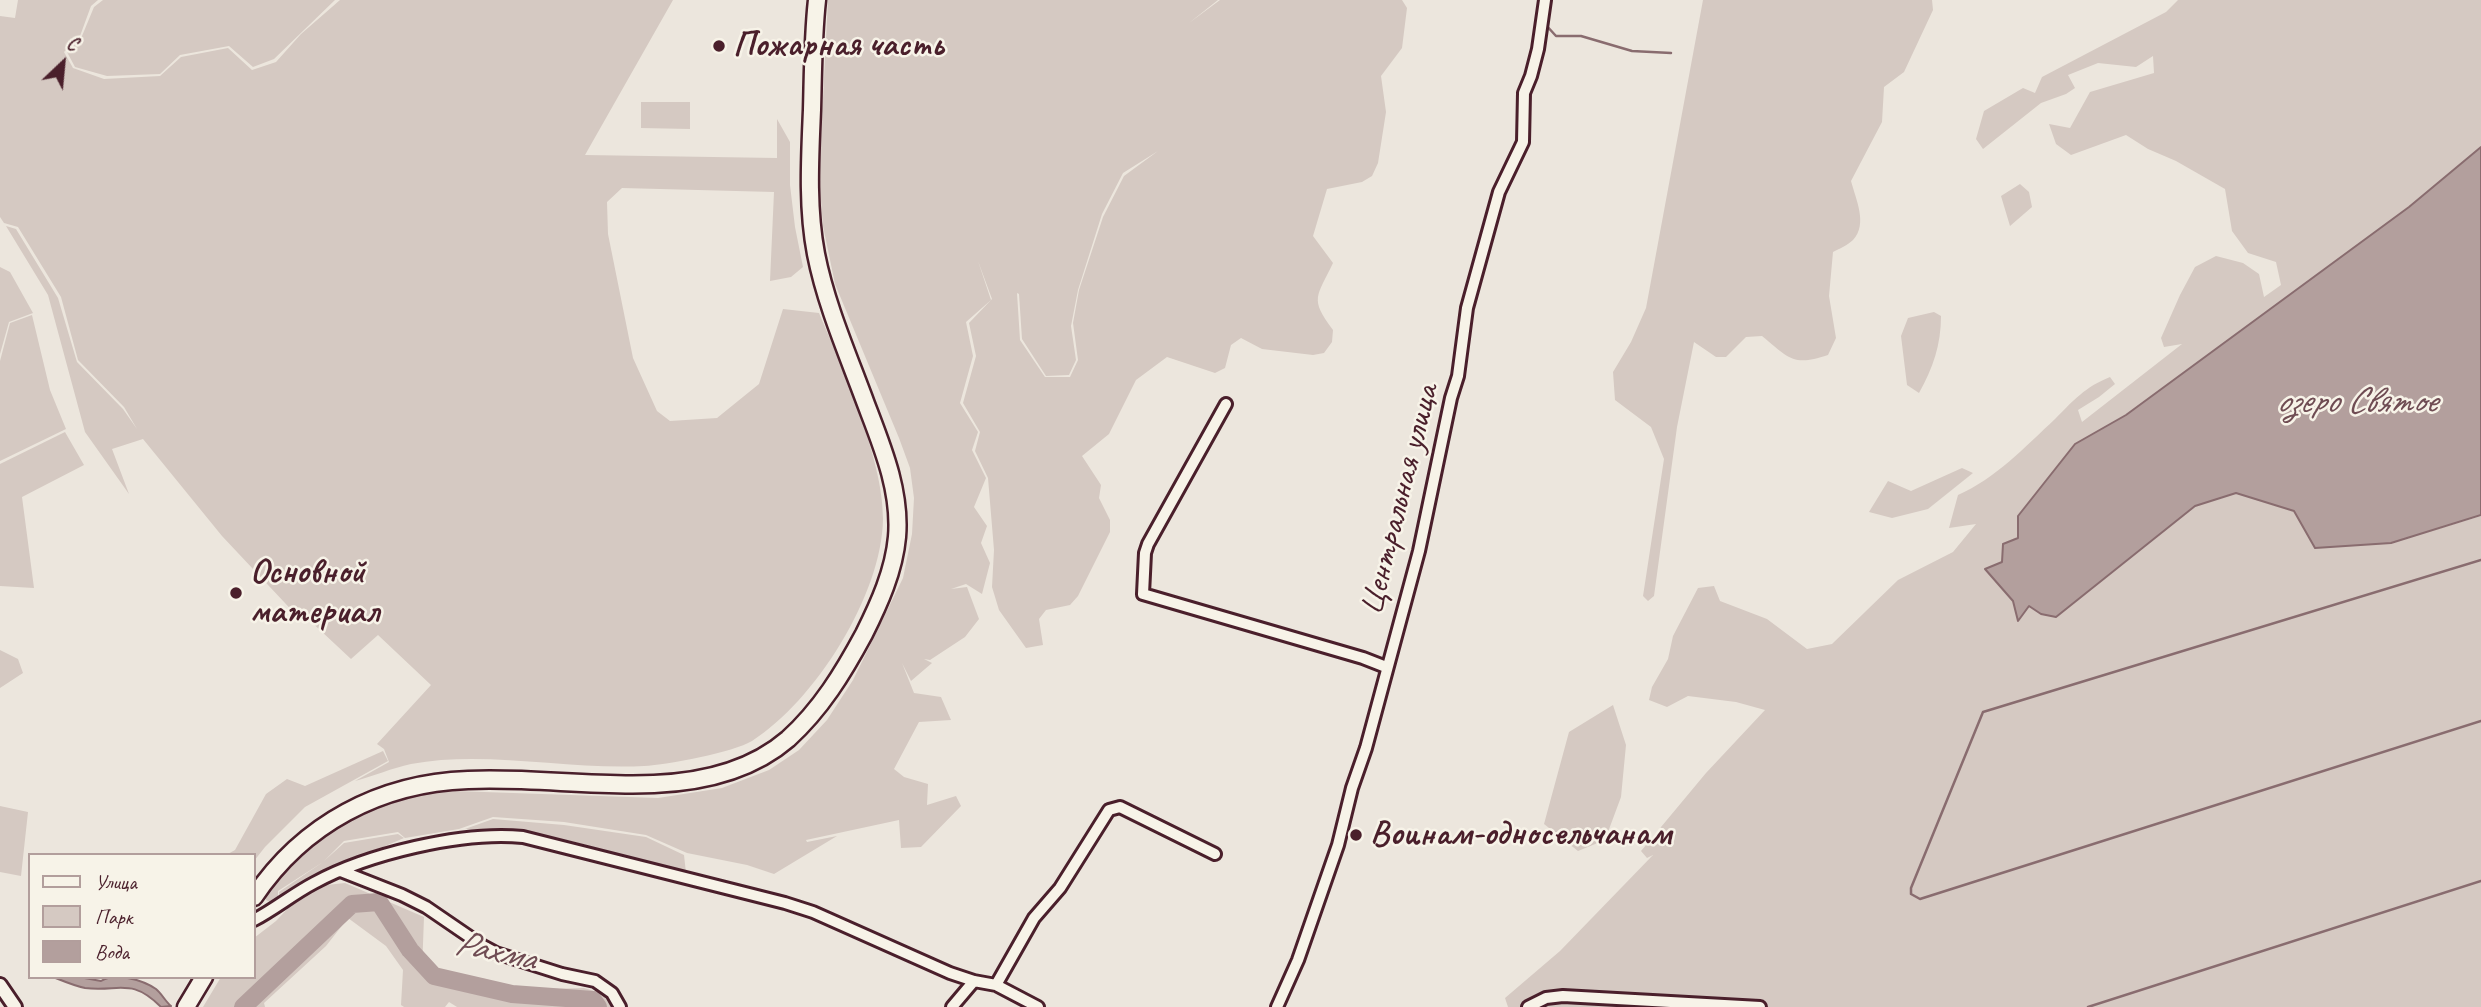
<!DOCTYPE html>
<html>
<head>
<meta charset="utf-8">
<style>
	body { margin:0 }
	#map { position:relative; width:2481px; height:1007px; overflow:hidden; background:#ece6dd; font-family:Caveat,sans-serif }
	canvas { display:block }
	.legend { position:absolute; left:28px; top:853px; width:228px; height:126px; box-sizing:border-box; background:#f7f3e8; border:2px solid #b29e9c; margin:0; padding:9px 12px; list-style:none; font-size:21px; color:#4a1f2b }
	.legend li { display:flex; align-items:center; gap:14px; height:35px }
	.legend b { width:35px; border:2px solid #b29e9c }
	.north { position:absolute; left:28px; top:28px; width:70px; height:70px; -webkit-text-stroke:5px #f7f3e8; paint-order:stroke; rotate:26deg; font-size:19px; font-weight:700; line-height:28px; text-align:center; color:#4a1f2b }
	.north::after { content:''; display:block; margin:auto; width:24px; height:32px; background:#4a1f2b; clip-path:polygon(50% 0,100% 100%,50% 72%,0 100%) }
</style>
</head>
<body>
<div id="map">
<canvas width="2481" height="1007"></canvas>
<ul class="legend">
<li><b style="height:9px;background:#f7f3e8"></b>Улица</li>
<li><b style="height:19px;background:#d5c9c2"></b>Парк</li>
<li><b style="height:19px;background:#b39f9d"></b>Вода</li>
</ul>
<div class="north">С</div>
</div>
<script>
const c = document.querySelector('canvas').getContext('2d');
c.lineJoin = 'round';
function paint(path, color) {
  c.fillStyle = color;
  c.fill(path, 'evenodd');
}
function strokePath(path, color, width, dash) {
  c.strokeStyle = color;
  c.lineWidth = width;
  c.lineCap = dash ? 'butt' : 'round';
  c.setLineDash(dash || []);
  c.stroke(path);
}
function label(font, color, halo, rows, align = 'center') {
  c.font = font + ' Caveat,sans-serif';
  c.lineWidth = 5;
  c.setLineDash([]);
  c.textBaseline = 'middle';
  c.strokeStyle = halo;
  c.fillStyle = color;
  for (const [text, x, y, turn = 0] of rows) {
    c.save();
    c.translate(x, y);
    c.rotate((+turn || 0) * Math.PI / 180);
    c.textAlign = isNaN(turn) ? turn : align;
    if (halo) c.strokeText(text, 0, 0);
    c.fillText(text, 0, 0);
    c.restore();
  }
}
paint(new Path2D(`
	M18 0H98L91 6 80 36 64 52 73 68 104 79 160 76 181 57 228 48 252 70 276 62 301 34 340 0H673L585 155 777 158V119L790 142V185L795 227 803 267 791 277 770 281 774 192 622 188 607 202 608 234 633 358 657 411 670 421 717 418 759 384 783 309 819 313C842 367 884 461 883 519 882 595 815 701 752 741 734 752 667 765 644 766 569 770 485 750 411 764 392 768 374 776 355 781L389 762 384 749 377 744 431 685 378 635 351 659 305 616 300 619 222 536 143 439 112 449 129 494 85 432 48 295 6 226 16 229 58 298 77 362 123 409 137 429 124 407 78 360 61 297 18 227 4 223 0 217V16L15 18Z
	M103 0H335L274 59 253 67 229 46 180 55 160 74 107 76 75 67 67 52 82 36 94 7Z
	M828 0H1218L1189 23 1220 0H1402L1407 8 1402 48 1381 76 1386 112 1378 163 1372 176 1362 182 1327 189 1313 236 1333 263C1317 297 1309 298 1333 330L1332 342 1324 353 1313 355 1262 349 1241 338 1231 345 1225 368 1215 373 1167 357 1136 380 1109 434 1082 456 1101 485 1099 498 1110 520V532L1078 596 1070 605 1046 610 1039 619 1043 645 1026 648 999 610 992 587 994 550 988 478 975 451 980 432 963 403 976 356 969 323 992 299 978 261 991 300 966 322 973 356 960 403 978 432 972 450 986 478 974 507 987 526 981 543 990 563 982 594 966 584 951 589 967 587 979 619 965 637 930 660 924 659 932 663 911 681 902 663 914 693 941 697 951 720 919 722 894 769 904 777 928 784 927 805 956 796 961 806 921 847 901 848 899 820 806 840 807 842 837 836 774 874 747 865 687 853 646 835 564 822 493 817 459 829 405 838 398 832 344 841 324 861 344 843 398 834 404 838 318 875 280 899 279 892 323 862 278 891V900L272 903 266 900 265 892 299 851 368 805 407 796 455 791 658 798 722 788 769 770 799 750 827 720 853 680 903 578 912 534 914 498 910 468 899 438 835 284 823 226 819 176ZM1158 151 1124 176 1103 217 1079 290 1073 323 1078 360 1070 377H1045L1020 340 1017 293 1019 294 1022 339 1046 376 1069 375 1076 360 1071 326 1078 290 1102 214 1123 173Z
	M1703 0H1932L1933 10 1904 72 1884 87 1882 122 1851 181C1856 200 1868 224 1853 240 1848 245 1839 249 1833 252L1829 296 1836 338 1828 355C1793 367 1789 358 1762 336L1746 337 1726 357H1716L1694 342 1677 427 1654 596 1648 601 1643 596 1664 459 1651 427 1615 400 1613 372 1631 342 1646 308Z
	M2178 0H2481V147L2409 207 2126 415 2075 444 2003 562 1986 569 2013 601 2018 620 2029 606 2041 614 2056 617 2195 506 2236 493 2391 543 2481 516V1007H1508L1505 998 1560 951 1653 855 1647 858 1641 851 1706 773 1765 710 1736 702 1688 696 1667 707 1649 700 1652 687 1668 659 1673 636 1698 588 1714 586 1720 601 1767 619 1807 649 1832 644 1898 580 1953 552 1976 524 1949 528 1958 495C1995 479 2026 446 2055 419 2074 400 2085 387 2110 377L2115 384 2099 397 2078 410 2082 422 2182 344 2164 347 2161 338 2180 295 2195 267 2216 256 2243 263 2259 274 2264 297 2281 285 2276 262 2248 253 2232 231 2225 189 2176 161 2148 149 2126 135 2071 155 2056 144 2049 124 2070 128 2090 92 2154 73 2153 56 2136 67 2098 63 2068 75 2075 88 2066 94 2041 103 1983 149 1976 139 1984 111 2023 88 2035 93 2042 77 2166 12Z
	M641 102H690V129L641 128Z
	M2020 184 2029 192 2032 207 2010 226 2001 196Z
	M0 267 10 272 33 313 9 322 0 354Z
	M1934 312 1941 316C1941 345 1933 368 1919 393L1907 385 1901 336 1908 318Z
	M32 315 50 390 66 429 0 461V361L10 323Z
	M65 432 84 465 22 497 34 588 0 586V464Z
	M1962 468 1973 473 1928 509 1892 518 1869 512 1888 481 1911 491Z
	M0 650 18 659 23 673 0 688Z
	M1613 705 1626 745 1621 797 1605 840 1578 851 1544 824 1569 732Z
	M383 751 388 761 305 807 265 847 254 861V855H226L235 850 266 794 287 779 305 786Z
	M0 806 28 812 21 876 0 872Z
	M493 819 564 825 646 837 684 855 686 873 571 841 528 832 465 829Z
	M345 883 424 917 422 971 486 979 514 990 584 988 601 993 612 1007H457L449 1002 445 1007H404L401 1005 403 970 386 946 348 918 326 946 264 1003 265 1007H203L221 977H254V938L276 921 308 887Z`), '#d5c9c2');
const water = new Path2D(`
	M2481 147V515L2391 543 2315 548 2294 511 2236 493 2195 506 2056 617 2041 614 2029 606 2018 621 2013 601 1985 569 2002 562 2003 544 2018 538V516L2075 444 2126 415 2409 207Z
	M53 977H79L101 981C115 972 143 980 156 989 162 994 165 1001 171 1006L161 1007C131 977 120 992 85 988 75 986 63 981 53 977Z`);
paint(water, '#b39f9d');
strokePath(water, '#896c6f', 2);
strokePath(new Path2D(`
	M1545 24 1556 36H1581L1632 51 1671 53
	M2481 560 1983 712 1911 888V894L1920 899 2481 721
	M2088 1007 2481 881`), '#896c6f', 2.5);
strokePath(new Path2D(`
	M243 1007 352 904 379 902 410 950 434 976 512 994 593 1000 598 1007`), '#b39f9d', 18);
const minor = new Path2D(`
	M1226 404 1148 544 1145 553 1143 594 1363 658 1386 667
	M341 871 402 895 426 907 483 946 496 953 562 974 595 981 612 993 620 1007
	M254 920C275 909 293 894 314 883 367 854 462 831 523 837L785 903 813 912 950 973 974 981 996 985 1038 1007
	M996 985 1034 918 1060 888 1109 810 1120 807 1215 854
	M952 1007 974 981
	M1277 1007 1298 960 1338 845 1352 788 1366 748 1419 551 1451 398 1458 376 1467 308 1499 192 1523 142 1524 93 1531 76 1538 49 1545 0
	M1528 1007 1546 998 1563 996 1760 1007`);
const tertiary = new Path2D(`
	M0 985 15 1007`);
const primary = new Path2D(`
	M254 897C303 824 380 783 468 780 530 777 592 787 654 784 702 782 751 771 788 739 821 709 843 673 864 634 879 604 894 571 897 537 901 491 882 446 866 404 848 355 826 305 816 254 807 207 810 158 812 110 813 73 813 36 817 0
	M186 1007 204 977`);
strokePath(minor, '#4a1f2b', 16);
strokePath(tertiary, '#4a1f2b', 18);
strokePath(primary, '#4a1f2b', 21);
strokePath(minor, '#f7f3e8', 10);
strokePath(tertiary, '#f7f3e8', 12);
strokePath(primary, '#f7f3e8', 16);
for (const [x, y, r, color] of [
	[719,46,7,"#4a1f2b"],
	[236,593,7,"#4a1f2b"],
	[1356,835,7,"#4a1f2b"]
]) {
  const dot = new Path2D();
  dot.arc(x, y, r, 0, 2 * Math.PI);
  c.fillStyle = color;
  c.fill(dot);
  strokePath(dot, '#f7f3e8', 2.5);
}
label('bold 35px', '#4a1f2b', '#f7f3e8', [
	["Пожарная часть",733,46],
	["Основной",250,573],
	["материал",250,613],
	["Воинам-односельчанам",1370,835]
], 'left');
label('35px', '#4a1f2b', '#f7f3e8', [
	["Центральная улица",1400,500,-76]
]);
label('italic 37px', '#6f4c53', '#f7f3e8', [
	["озеро Святое",2356,402],
	["Рахма",495,952,12]
]);
</script>
</body>
</html>
